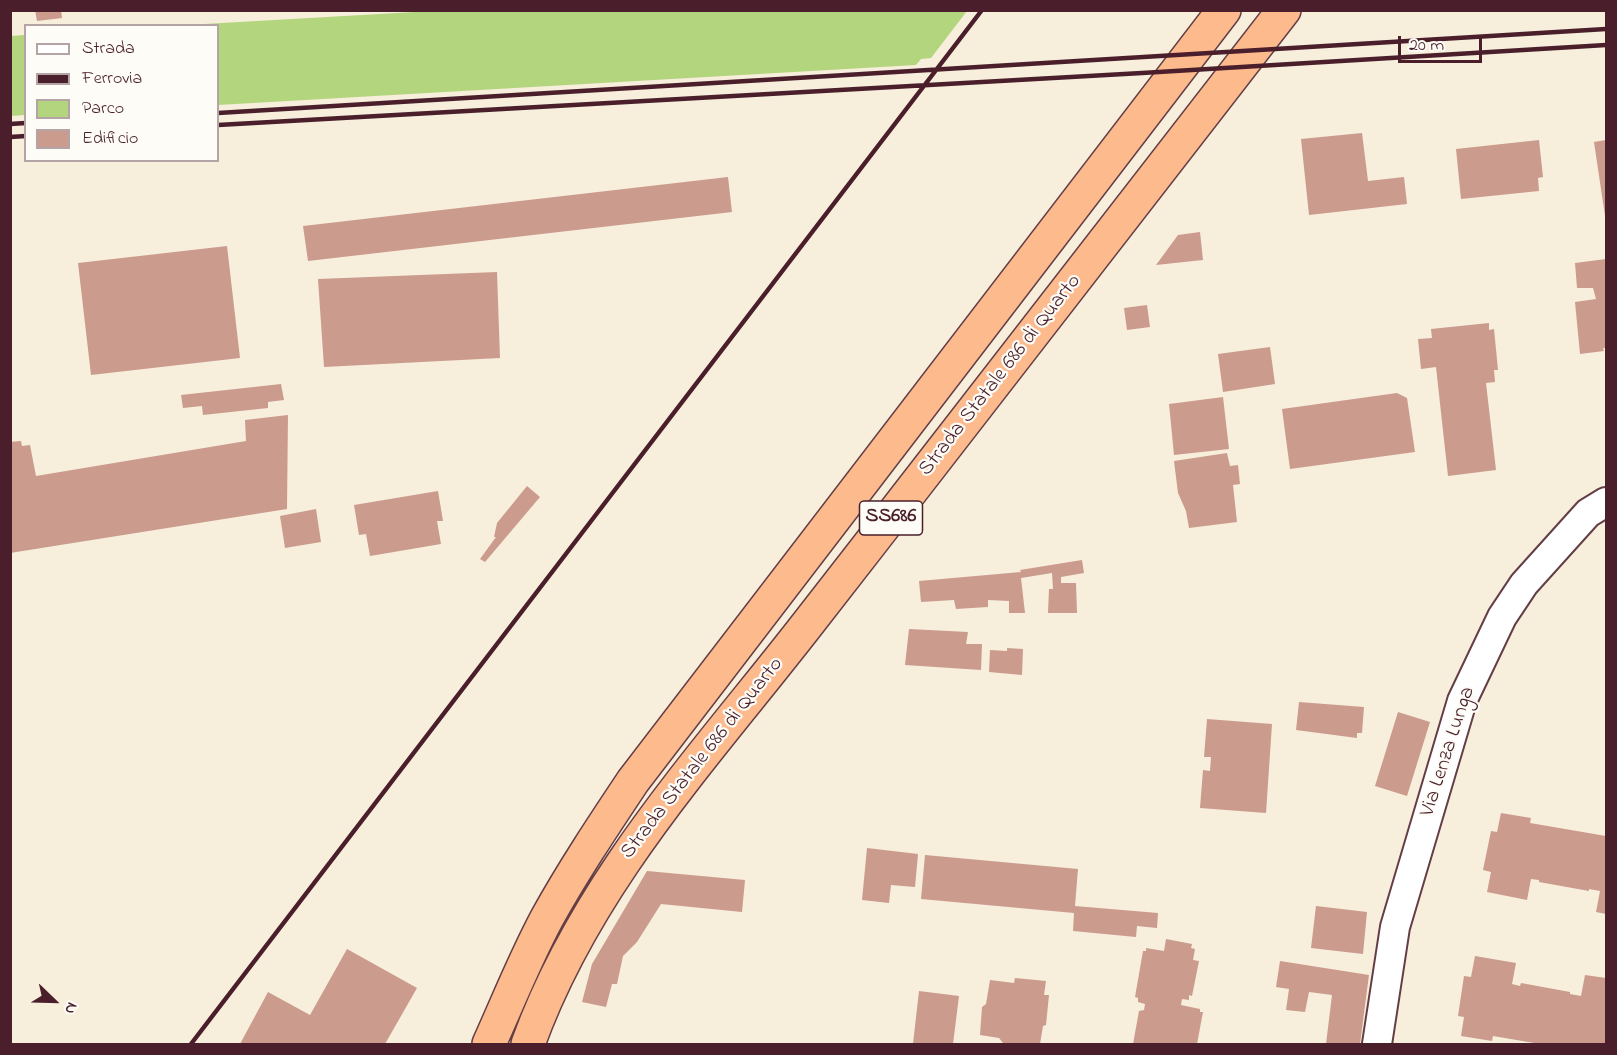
<!DOCTYPE html>
<html>
<head>
<meta charset="utf-8">
<style>
	body { margin:0 }
	#map { position:relative; width:1617px; height:1055px; overflow:hidden; background:#f7eedc; font-family:"Indie Flower",sans-serif }
	canvas { display:block }
	.frame { position:absolute; inset:0; border:12px solid #4a1f2b; pointer-events:none }
	.legend { position:absolute; left:24px; top:24px; width:195px; height:138px; box-sizing:border-box; background:#fdfcf7; border:2px solid #b5a4a5; margin:0; padding:8px 10px; list-style:none; font-size:18px; color:#4a1f2b }
	.legend li { display:flex; align-items:center; gap:12px; height:30px }
	.legend b { width:30px; border:2px solid #b5a4a5 }
	.north { position:absolute; left:24px; top:971px; width:60px; height:60px; -webkit-text-stroke:4px #fdfcf7; paint-order:stroke; rotate:113deg; font-size:16px; font-weight:700; line-height:24px; text-align:center; color:#4a1f2b }
	.north::after { content:''; display:block; margin:auto; width:21px; height:27px; background:#4a1f2b; clip-path:polygon(50% 0,100% 100%,50% 72%,0 100%) }
	.scale { position:absolute; left:1398px; top:36px; width:84px; height:27px; box-sizing:border-box; border:3px solid #4a1f2b; border-top:0; padding-left:8px; font-size:18px; line-height:21px; white-space:nowrap; color:#4a1f2b; -webkit-text-stroke:4px #fdfcf7; paint-order:stroke }
</style>
</head>
<body>
<div id="map">
<canvas width="1617" height="1055"></canvas>
<div class="frame"></div>
<ul class="legend">
<li><b style="height:8px;background:#fff"></b>Strada</li>
<li><b style="height:8px;background:#4a1f2b"></b>Ferrovia</li>
<li><b style="height:16px;background:#b3d57d"></b>Parco</li>
<li><b style="height:16px;background:#cb9b8e"></b>Edificio</li>
</ul>
<div class="north">N</div>
<div class="scale">20 m</div>
</div>
<script>
const c = document.querySelector('canvas').getContext('2d');
c.lineJoin = 'round';
function paint(path, color) {
  c.fillStyle = color;
  c.fill(path, 'evenodd');
}
function strokePath(path, color, width, dash) {
  c.strokeStyle = color;
  c.lineWidth = width;
  c.lineCap = dash ? 'butt' : 'round';
  c.setLineDash(dash || []);
  c.stroke(path);
}
function label(font, color, halo, rows, align = 'center') {
  c.font = font + ' "Indie Flower",sans-serif';
  c.lineWidth = 4.5;
  c.setLineDash([]);
  c.textBaseline = 'middle';
  c.strokeStyle = halo;
  c.fillStyle = color;
  for (const [text, x, y, turn = 0] of rows) {
    c.save();
    c.translate(x, y);
    c.rotate((+turn || 0) * Math.PI / 180);
    c.textAlign = isNaN(turn) ? turn : align;
    if (halo) c.strokeText(text, 0, 0);
    c.fillText(text, 0, 0);
    c.restore();
  }
}
paint(new Path2D(`
	M432 11 967 10V11L931 58 921 59 916 65 218 105V26L187 25Z
	M25 35V115L11 116V36Z`), '#b3d57d');
paint(new Path2D(`
	M35 10H61L62 18 37 21Z
	M1362 133 1368 181 1404 177 1407 204 1309 215 1301 139Z
	M1539 140 1543 177 1538 178 1539 191 1461 199 1456 149Z
	M1606 140V216H1605L1594 142Z
	M728 177 732 212 308 261 303 226Z
	M1200 232 1203 260 1156 265 1178 235Z
	M227 246 240 358 91 375 78 263Z
	M1606 259V348H1603L1604 351 1580 354 1575 302 1596 299 1593 288H1577L1575 263Z
	M497 272 500 358 324 367 318 279Z
	M1147 305 1150 327 1127 330 1124 308Z
	M1489 323V330L1494 329 1498 370H1494L1495 382 1486 383 1496 470 1448 476 1436 367 1421 369 1418 339 1432 338 1431 329Z
	M1270 347 1275 384 1223 392 1218 354Z
	M281 384 284 400 268 402V408L203 415 202 406 183 408 181 395Z
	M1397 393 1407 398 1415 452 1290 469 1282 409Z
	M1223 397 1229 449 1174 455 1169 404Z
	M288 415 287 509 10 553V457H12L10 442 21 441 22 446 30 445 36 476 246 441 245 420Z
	M1227 453 1230 466 1238 465 1240 484 1233 485 1237 522 1189 528 1186 511 1178 493 1174 461Z
	M527 486 540 497 485 562 480 559 496 537H494L497 523Z
	M438 491 443 521H437L441 544 370 556 366 534 359 535 354 505Z
	M316 509 321 542 285 548 280 516Z
	M1082 560 1084 573 1061 577V583H1076L1077 613H1048L1049 589H1053L1052 573 1021 578 1025 613H1009V601L988 600V607L956 609 954 600 921 602 919 581 1021 572 1020 570Z
	M909 629 968 632 966 644H982L981 670 905 665Z
	M1007 648 1023 649 1022 675 989 672 990 650 1007 651Z
	M1299 702 1364 707 1362 733H1357V738L1296 730Z
	M1398 712 1430 722 1407 796 1375 786Z
	M1207 719 1272 724 1266 813 1200 808 1203 770 1210 771 1211 757H1204Z
	M1501 813 1531 818 1530 823 1606 836V914L1596 912 1600 891 1589 889V891L1539 882V880L1531 879 1527 900 1487 892 1491 872 1483 870 1491 831 1497 832Z
	M867 848 918 854 915 887 891 885 889 903 862 900Z
	M925 855 1078 869 1075 906 1158 913 1157 928 1137 926 1136 937 1073 931 1074 913 921 899Z
	M647 871 745 880 742 912 661 904 637 942 623 956 617 984H612L606 1007 582 1002 592 964Z
	M1316 906 1367 912 1363 954 1311 948Z
	M1166 939 1192 944 1191 948 1195 949 1193 960 1199 961 1192 996 1189 995V1000L1182 999 1181 1005 1200 1009V1012H1203L1197 1044H1133L1139 1011 1144 1010 1145 1004 1138 1002V998L1135 997 1143 951H1146V948L1164 951Z
	M347 949 417 988 385 1044H240L268 992 310 1015Z
	M1475 956 1516 963 1512 984 1520 986 1521 983 1570 992V994L1581 996 1585 975 1606 978V1044H1540L1493 1036 1492 1041 1461 1036 1464 1017 1458 1016 1464 976 1471 977Z
	M1280 961 1369 975 1360 1044H1326L1332 995 1309 992 1305 1012 1286 1010 1289 989 1276 987Z
	M1015 978 1046 981 1044 995H1049L1046 1025 1043 1026 1040 1044 1003 1043 999 1038 980 1035 982 1007 986 1004 990 980 1014 983Z
	M919 991 959 996 953 1044H913Z`), '#cb9b8e');
const minor = new Path2D(`
	M1377 1044 1395 927 1462 701 1502 617 1524 584 1588 513 1606 502`);
const trunk = new Path2D(`
	M489 1044C508 1002 525 959 547 918 573 871 603 826 633 781L1224 10
	M528 1044C587 880 708 753 813 617 970 415 1128 214 1284 10`);
strokePath(minor, '#643e46', 32);
strokePath(trunk, '#643e46', 36);
strokePath(minor, '#fff', 28);
strokePath(trunk, '#fcba8d', 33);
strokePath(new Path2D(`
	M218 113 1606 29
	M10 124 26 123
	M218 125 1142 73 1606 45
	M10 137 26 136
	M191 1044 982 10`), '#4a1f2b', 4.5);
for (const [x, y, w] of [
	[891,518,63]
]) {
  const box = new Path2D();
  box.roundRect(x - w / 2, y - 17, w, 34, 4.5);
  c.fillStyle = '#fdfcf7';
  c.fill(box);
  strokePath(box, '#4a1f2b', 1.5);
}
label('bold 20px', '#4a1f2b', null, [
	["SS686",891,518]
]);
label('21px', '#4a1f2b', '#fdfcf7', [
	["Strada Statale 686 di Quarto",1001,376,-52],
	["Via Lenza Lunga",1449,752,-72],
	["Strada Statale 686 di Quarto",703,759,-52]
]);
</script>
</body>
</html>
